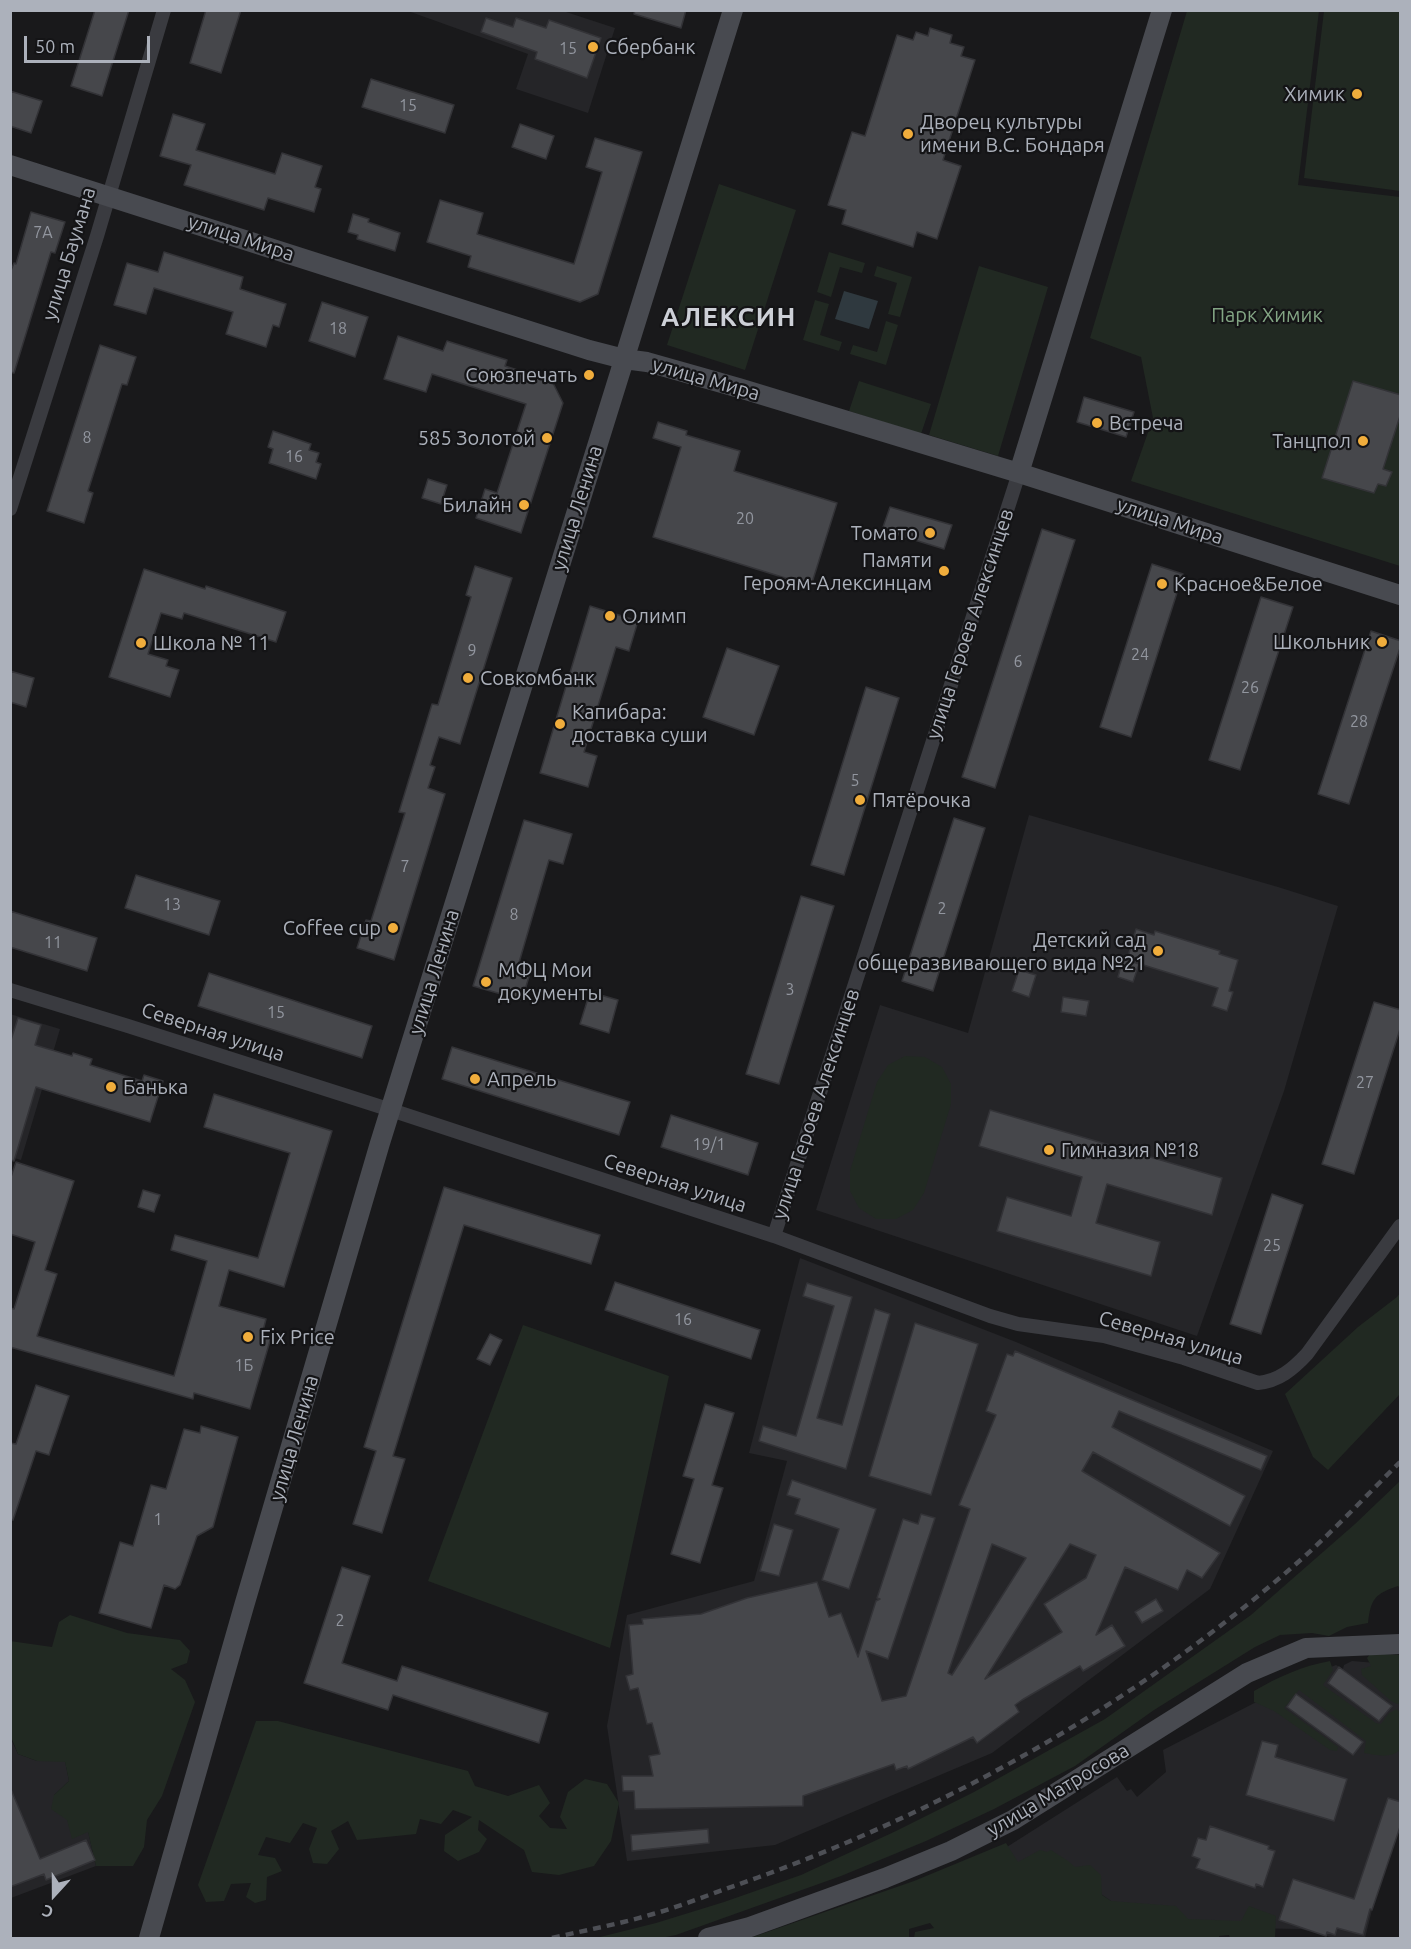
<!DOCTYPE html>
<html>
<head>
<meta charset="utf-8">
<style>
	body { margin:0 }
	#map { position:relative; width:1411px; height:1949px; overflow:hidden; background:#19191b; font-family:Ubuntu,sans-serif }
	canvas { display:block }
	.frame { position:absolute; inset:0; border:12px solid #acb1bb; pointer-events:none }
	.north { position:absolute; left:24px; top:1865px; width:60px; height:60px; -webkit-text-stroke:4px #141416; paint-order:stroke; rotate:201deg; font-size:16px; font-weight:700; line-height:24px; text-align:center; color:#acb1bb }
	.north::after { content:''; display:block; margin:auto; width:21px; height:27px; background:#acb1bb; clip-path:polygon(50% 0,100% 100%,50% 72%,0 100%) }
	.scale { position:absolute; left:24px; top:36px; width:126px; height:27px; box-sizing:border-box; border:3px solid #acb1bb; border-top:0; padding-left:8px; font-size:18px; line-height:21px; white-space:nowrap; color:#acb1bb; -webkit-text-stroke:4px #141416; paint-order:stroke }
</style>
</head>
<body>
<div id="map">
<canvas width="1411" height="1949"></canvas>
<div class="frame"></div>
<div class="north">С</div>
<div class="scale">50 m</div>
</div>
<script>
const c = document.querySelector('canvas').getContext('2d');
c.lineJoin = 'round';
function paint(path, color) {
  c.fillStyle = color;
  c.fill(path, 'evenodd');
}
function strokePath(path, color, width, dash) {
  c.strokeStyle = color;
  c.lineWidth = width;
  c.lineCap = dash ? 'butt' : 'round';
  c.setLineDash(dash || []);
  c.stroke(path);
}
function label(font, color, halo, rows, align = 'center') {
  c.font = font + ' Ubuntu,sans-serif';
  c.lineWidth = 4.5;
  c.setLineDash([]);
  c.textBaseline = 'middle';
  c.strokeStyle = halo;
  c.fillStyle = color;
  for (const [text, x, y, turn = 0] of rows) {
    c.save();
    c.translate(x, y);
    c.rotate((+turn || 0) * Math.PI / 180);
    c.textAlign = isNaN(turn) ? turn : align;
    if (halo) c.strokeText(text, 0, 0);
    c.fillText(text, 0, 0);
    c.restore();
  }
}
paint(new Path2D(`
	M408 11H563L615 28 588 113 516 89 528 54Z
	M1029 815 1278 887 1338 906 1284 1091 1197 1336 816 1210 880 1005 968 1033Z
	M10 1014 60 1029 21 1160 11 1157Z
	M800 1258 1016 1342 1273 1451 1210 1589 992 1753 775 1845 627 1861 607 1726 627 1615 754 1581 787 1461 749 1453Z
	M1352 1661 1400 1665V1824L1372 1910 1365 1938H1335L1301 1929 1242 1928 1110 1916 1111 1901 1098 1892 1017 1869 988 1859 1117 1777 1127 1791 1131 1789 1137 1797 1166 1772 1163 1750 1301 1679 1336 1665 1343 1669 1344 1665Z
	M10 1737 18 1754 37 1761H65L69 1781 54 1795 88 1831 96 1866 11 1898Z`), '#252528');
paint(new Path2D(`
	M1187 11H1319L1298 185 1400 197V566L1131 481 1153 418 1141 357 1090 338Z
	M1324 11H1400V191L1304 178Z
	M719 184 796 210 745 370 667 345Z
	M829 252 865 263 862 273 840 267 831 297 817 292Z
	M877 266 912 277 900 317 888 314 897 283 874 276Z
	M979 266 1048 287 998 456 929 435Z
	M815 300 829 304 820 335 842 342 839 351 803 340Z
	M886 321 898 325 886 365 850 354 853 345 877 352Z
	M859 381 931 404 921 434 849 411Z
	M905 1056 925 1057 942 1067 951 1084V1104L924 1193 913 1210 896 1219H876L859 1208 850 1191V1171L877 1082 888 1065Z
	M1400 1293V1394L1328 1470 1313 1457 1285 1394 1358 1327 1397 1297Z
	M523 1325 669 1376 610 1648 428 1581Z
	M1400 1481V1588L1398 1586C1375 1594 1371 1598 1368 1623L1347 1627 1329 1636 1312 1633 1280 1635 1255 1647 1154 1710 1075 1766 994 1809 926 1841 841 1876 676 1935 661 1938H596L656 1923 724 1902 801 1875 896 1831 974 1792 1105 1719 1251 1615 1355 1524Z
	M70 1615 127 1633 180 1640 190 1651 187 1663 171 1669 185 1680 195 1702 162 1796 147 1820 144 1847 133 1866H96L88 1832 72 1839 67 1820 51 1809 54 1795 69 1781 65 1762 37 1761 18 1754 11 1737 10 1641 52 1647 59 1622Z
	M1371 1653 1400 1655V1703L1397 1704 1391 1701 1362 1675 1361 1669 1371 1666 1367 1658Z
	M1330 1661 1333 1670 1323 1685 1376 1723 1381 1724 1389 1713 1397 1709 1400 1713V1750C1389 1759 1377 1755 1364 1753L1366 1741 1299 1690 1284 1708 1338 1747 1337 1751 1330 1750 1274 1711 1254 1702V1691C1278 1677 1302 1666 1330 1661Z
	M256 1721H278L468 1771 475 1786 508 1796 539 1785 550 1803 539 1816 550 1828 567 1829 560 1817 568 1792 585 1779 607 1784 619 1803 611 1841 594 1866 559 1875 532 1872 524 1850 479 1820 478 1830 487 1839 479 1852 458 1861 444 1851 445 1835 472 1817 453 1810 441 1824 420 1819 416 1834 357 1840 348 1821 331 1831 339 1849 327 1864 313 1863 309 1849 317 1828 303 1823 290 1843 266 1837 258 1855 275 1858 282 1871 267 1877 266 1900 255 1903 246 1897 251 1883 231 1884 224 1901 206 1902 198 1885Z
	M1006 1843 1018 1862 1040 1850 1047 1852 1051 1850 1068 1861 1075 1867 1090 1865 1101 1875 1102 1895 1111 1901 1176 1906 1188 1919 1241 1921 1249 1906 1276 1916 1275 1938H1230L1229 1935 1219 1936V1938H914L915 1932 934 1928 930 1923 909 1929V1938H750L914 1881Z`), '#212922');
paint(new Path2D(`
	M844 291 878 301 869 329 835 319Z`), '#2f393f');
const building = new Path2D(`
	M95 10H129L102 96 71 86Z
	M206 10H241L221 73 190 63Z
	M635 10H686L681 28 634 14Z
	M486 18 513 27 516 18 546 28 549 20 601 38 587 78 535 59 537 52 481 32Z
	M930 28 952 35 950 43 964 47 961 56 975 60 943 160 961 166 937 239 917 232 913 247 842 224 846 210 828 205 852 132 865 136 897 35 913 40 916 32 928 36Z
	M371 79 454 105 445 133 362 107Z
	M10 91 42 101 31 133 10 126Z
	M173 114 205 124 196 150 275 174 282 153 322 166 315 187 321 189 314 212 268 198 264 210 184 185 191 165 160 156Z
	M520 124 554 136 546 159 512 147Z
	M595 138 642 152 598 294 580 302 468 267 471 256 427 242 440 200 483 213 477 234 574 264 602 172 586 167Z
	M31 212 65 222 55 253 51 252 14 373 10 372V273L14 263 16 264Z
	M353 214 369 219 368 222 400 233 395 251 357 239 358 235 348 232Z
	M164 252 243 277 240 289 286 304 279 327 273 325 266 347 226 334 233 312 154 288 146 314 114 305 127 263 158 272Z
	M322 302 368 317 355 357 309 341Z
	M398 336 443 351 447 341 507 360 505 366 552 381 563 403 521 533 476 518 485 489 497 493 526 404 432 374 426 392 384 379Z
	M100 345 136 357 127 385 122 384 88 491 93 493 84 523 47 511Z
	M1353 381 1401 395V413L1383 469 1392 472 1386 486 1378 484 1374 493 1322 478Z
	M1084 397 1134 412 1126 437 1077 422Z
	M658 422 687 431 686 435 740 451 734 471 837 503 811 586 653 537 681 447 653 438Z
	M273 431 311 444 309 450 319 453 316 462 321 464 316 479 269 463 273 449 268 447Z
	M428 479 447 485 441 504 422 498Z
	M890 507 952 525 944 549 882 530Z
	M1042 529 1075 540 995 788 962 777Z
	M1152 564 1183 574 1131 737 1100 727Z
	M475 566 512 578 460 744 439 737 430 765 435 767 428 788 445 794 394 960 357 948 366 920 371 921 405 813 399 812 432 704 438 705 471 597 466 595Z
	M144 569 205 589 206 586 286 612 276 642 184 613 182 619 161 613 148 654 168 660 166 666 179 670 170 697 109 677Z
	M1261 597 1293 607 1240 770 1209 760Z
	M590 606 638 621 629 651 616 647 584 752 597 756 588 787 540 773Z
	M1371 631 1401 641V645L1349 804 1318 794Z
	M727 648 779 666 754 735 703 717Z
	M10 671 34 678 26 707 10 702Z
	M866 687 899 698 844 875 811 865Z
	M954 818 985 828 933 991 902 981Z
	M524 820 572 834 563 864 549 860 518 966 531 970 522 1000 473 986Z
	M136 875 220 901 209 935 125 908Z
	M801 896 834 906 779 1084 746 1074Z
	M10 911 97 938 87 971 10 947Z
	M1136 929 1154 935 1155 931 1220 951 1219 954 1238 960 1229 991 1233 992 1227 1011 1212 1006 1218 988 1127 960Z
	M1123 959 1139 964 1133 982 1118 977Z
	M1019 970 1036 975 1029 997 1012 991Z
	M209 973 372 1026 362 1058 198 1006Z
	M590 992 618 1000 609 1033 580 1024Z
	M1063 997 1089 1001 1086 1016 1061 1012Z
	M1374 1002 1401 1010V1026L1354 1174 1322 1164Z
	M18 1018 41 1025 35 1045 72 1056 73 1053 92 1059 90 1065 142 1081 144 1075 163 1081 150 1122 36 1087 14 1161 10 1160V1043Z
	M452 1047 630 1102 619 1135 442 1079Z
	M214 1094 332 1131 284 1287 229 1270 219 1306 266 1319 263 1331 272 1334 250 1409 194 1393 193 1399 10 1347V1308L14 1309 35 1242 10 1234V1180L16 1162 74 1181 45 1270 57 1274 37 1336 174 1376 207 1261 171 1250 175 1235 258 1258 290 1153 204 1127Z
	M990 1110 1222 1178 1212 1215 1107 1184 1096 1223 1160 1242 1151 1276 997 1231 1007 1197 1071 1216 1082 1177 979 1146Z
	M671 1115 758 1143 748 1175 661 1147Z
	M444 1187 600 1235 591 1264 464 1225 393 1456 405 1459 382 1533 353 1524 376 1451 364 1447Z
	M143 1190 160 1195 154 1212 138 1207Z
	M1272 1194 1303 1205 1261 1334 1230 1324Z
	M615 1282 760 1330 751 1359 605 1310Z
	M807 1283 852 1297 817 1418 842 1425 875 1309 890 1314 846 1469 759 1441 763 1426 796 1436 834 1306 803 1296Z
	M915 1323 978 1344 931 1495 869 1476Z
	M490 1334 502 1340 490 1365 477 1359Z
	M1015 1351 1267 1456 1261 1470 1119 1411 1112 1427 1245 1496 1230 1526 1093 1452 1082 1471 1220 1553 1202 1578 1187 1570 1178 1590 1125 1567 1096 1635 1112 1625 1125 1646 1083 1671 1080 1666 1022 1700 1015 1705 1019 1712 977 1743 973 1737 908 1769 907 1766 896 1770 894 1764 803 1796V1806L635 1809 634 1791H623L622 1776H653L649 1756 660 1754 652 1723 647 1724 638 1688 630 1690 626 1676 633 1674 629 1625 643 1624 642 1619 701 1614 747 1598 817 1582 829 1617 841 1613 858 1657 876 1601 880 1599 877 1598 903 1519 918 1524 921 1514 935 1518 888 1659 866 1651 882 1701 906 1696 970 1509 959 1505 996 1415 986 1411 1007 1354 1013 1356ZM992 1544 1026 1558 952 1675 948 1673ZM1070 1544 1096 1555 1086 1578 1044 1604 1062 1632 985 1679Z
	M36 1385 69 1396 49 1455 36 1451 13 1520H10V1443L16 1444Z
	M705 1404 734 1413 712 1485 723 1488 700 1563 671 1554 694 1479 683 1476Z
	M201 1426 238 1437 213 1527 197 1536 180 1585 175 1589 164 1585 151 1628 99 1613 120 1542 133 1546 151 1485 166 1489 184 1429 200 1433Z
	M792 1480 876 1509 849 1589 822 1580 839 1529 795 1514 800 1499 787 1495Z
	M774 1524 793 1530 779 1576 760 1571Z
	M342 1567 370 1576 342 1663 397 1681 402 1666 548 1713 539 1743 393 1695 388 1710 304 1683Z
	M1156 1599 1163 1611 1142 1623 1135 1612Z
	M1339 1667 1392 1706 1379 1721 1328 1683Z
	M1296 1694 1363 1742 1353 1755 1287 1707Z
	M1262 1741 1278 1745 1275 1757 1347 1779 1334 1821 1246 1795Z
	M10 1787 40 1859 86 1840 95 1860 46 1880 44 1874 10 1887Z
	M1388 1798 1401 1802V1824L1372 1910 1370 1909 1363 1935 1337 1928 1335 1935 1327 1932 1326 1936 1279 1920 1293 1879 1354 1899Z
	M1210 1826 1269 1846 1268 1849 1275 1851 1263 1887 1256 1884 1255 1888 1196 1868 1200 1859 1192 1856 1198 1838 1206 1840Z
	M708 1829 709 1843 632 1851 631 1835Z`);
paint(building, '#46474b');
strokePath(building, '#333337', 1.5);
strokePath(new Path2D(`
	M10 509 97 236 164 10
	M10 990 128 1026 391 1110 774 1236 990 1316 1018 1324 1104 1336 1184 1358 1258 1383C1279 1381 1293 1369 1307 1354L1400 1226
	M774 1236 1019 473`), '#3a3b40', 14);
strokePath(new Path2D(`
	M10 165 589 350 624 359 647 362 739 388 1019 473 1400 595
	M1019 473 1162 10
	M149 1938 244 1606 380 1143 733 10
	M708 1938 750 1927 885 1878 951 1851 1013 1820 1247 1673 1306 1648 1400 1644`), '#484a50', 20);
strokePath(new Path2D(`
	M552 1938C586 1930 620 1924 653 1914 682 1906 710 1894 737 1885 945 1812 1140 1702 1305 1556 1338 1526 1369 1493 1400 1462`), '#4d4f55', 4.5, [8, 6]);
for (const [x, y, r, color] of [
	[593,47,6,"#f0ad3c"],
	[1357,94,6,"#f0ad3c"],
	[908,134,6,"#f0ad3c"],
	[589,375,6,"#f0ad3c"],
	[1097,423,6,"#f0ad3c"],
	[547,438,6,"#f0ad3c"],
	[1363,441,6,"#f0ad3c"],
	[524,505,6,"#f0ad3c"],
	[930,533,6,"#f0ad3c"],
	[944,571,6,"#f0ad3c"],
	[1162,584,6,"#f0ad3c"],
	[610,616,6,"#f0ad3c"],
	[1382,642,6,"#f0ad3c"],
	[141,643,6,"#f0ad3c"],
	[468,678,6,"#f0ad3c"],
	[560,724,6,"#f0ad3c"],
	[860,800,6,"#f0ad3c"],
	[393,928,6,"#f0ad3c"],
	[1158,951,6,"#f0ad3c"],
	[486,982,6,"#f0ad3c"],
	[475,1079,6,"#f0ad3c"],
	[111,1087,6,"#f0ad3c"],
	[1049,1150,6,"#f0ad3c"],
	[248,1337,6,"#f0ad3c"]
]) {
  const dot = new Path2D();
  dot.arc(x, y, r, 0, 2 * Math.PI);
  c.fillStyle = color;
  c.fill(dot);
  strokePath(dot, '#141416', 2);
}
label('16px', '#92969f', null, [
	["15",568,49],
	["15",408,106],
	["7А",43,233],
	["18",338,329],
	["8",87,438],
	["16",294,457],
	["20",745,519],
	["9",472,651],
	["24",1140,655],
	["6",1018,662],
	["26",1250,688],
	["28",1359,722],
	["5",855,781],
	["7",405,867],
	["13",172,905],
	["2",942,909],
	["8",514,915],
	["11",53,943],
	["3",790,990],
	["15",276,1013],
	["27",1365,1083],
	["19/1",709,1145],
	["25",1272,1246],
	["16",683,1320],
	["1Б",244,1366],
	["1",158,1520],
	["2",340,1621]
]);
label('20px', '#acb1bb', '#141416', [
	["Сбербанк",605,47],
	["Химик",1345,94,"right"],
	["Дворец культуры",920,122],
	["имени В.С. Бондаря",920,145],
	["Союзпечать",577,375,"right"],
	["Встреча",1109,423],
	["585 Золотой",535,438,"right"],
	["Танцпол",1351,441,"right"],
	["Билайн",512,505,"right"],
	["Томато",918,533,"right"],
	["Памяти",932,560,"right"],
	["Героям-Алексинцам",932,583,"right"],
	["Красное&Белое",1174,584],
	["Олимп",622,616],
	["Школьник",1370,642,"right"],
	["Школа № 11",153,643],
	["Совкомбанк",480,678],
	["Капибара:",572,712],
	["доставка суши",572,735],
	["Пятёрочка",872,800],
	["Coffee cup",381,928,"right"],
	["Детский сад",1146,940,"right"],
	["общеразвивающего вида №21",1146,963,"right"],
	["МФЦ Мои",498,970],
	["документы",498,993],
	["Апрель",487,1079],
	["Банька",123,1087],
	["Гимназия №18",1061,1150],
	["Fix Price",260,1337]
], 'left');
label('20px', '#acb1bb', '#141416', [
	["улица Мира",241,238,18],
	["улица Баумана",69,254,-73],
	["улица Мира",706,379,16],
	["улица Ленина",577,508,-73],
	["улица Мира",1170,521,18],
	["улица Героев Алексинцев",970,624,-72],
	["улица Ленина",434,972,-73],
	["Северная улица",213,1032,18],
	["улица Героев Алексинцев",816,1104,-72],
	["Северная улица",675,1183,18],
	["Северная улица",1171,1338,16],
	["улица Ленина",294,1438,-74],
	["улица Матросова",1058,1790,-31]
]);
label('20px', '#83a584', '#141416', [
	["Парк Химик",1267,315]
]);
c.letterSpacing = '1.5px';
label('bold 26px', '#cdd0d7', '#141416', [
	["АЛЕКСИН",729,317]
]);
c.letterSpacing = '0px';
</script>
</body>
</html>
